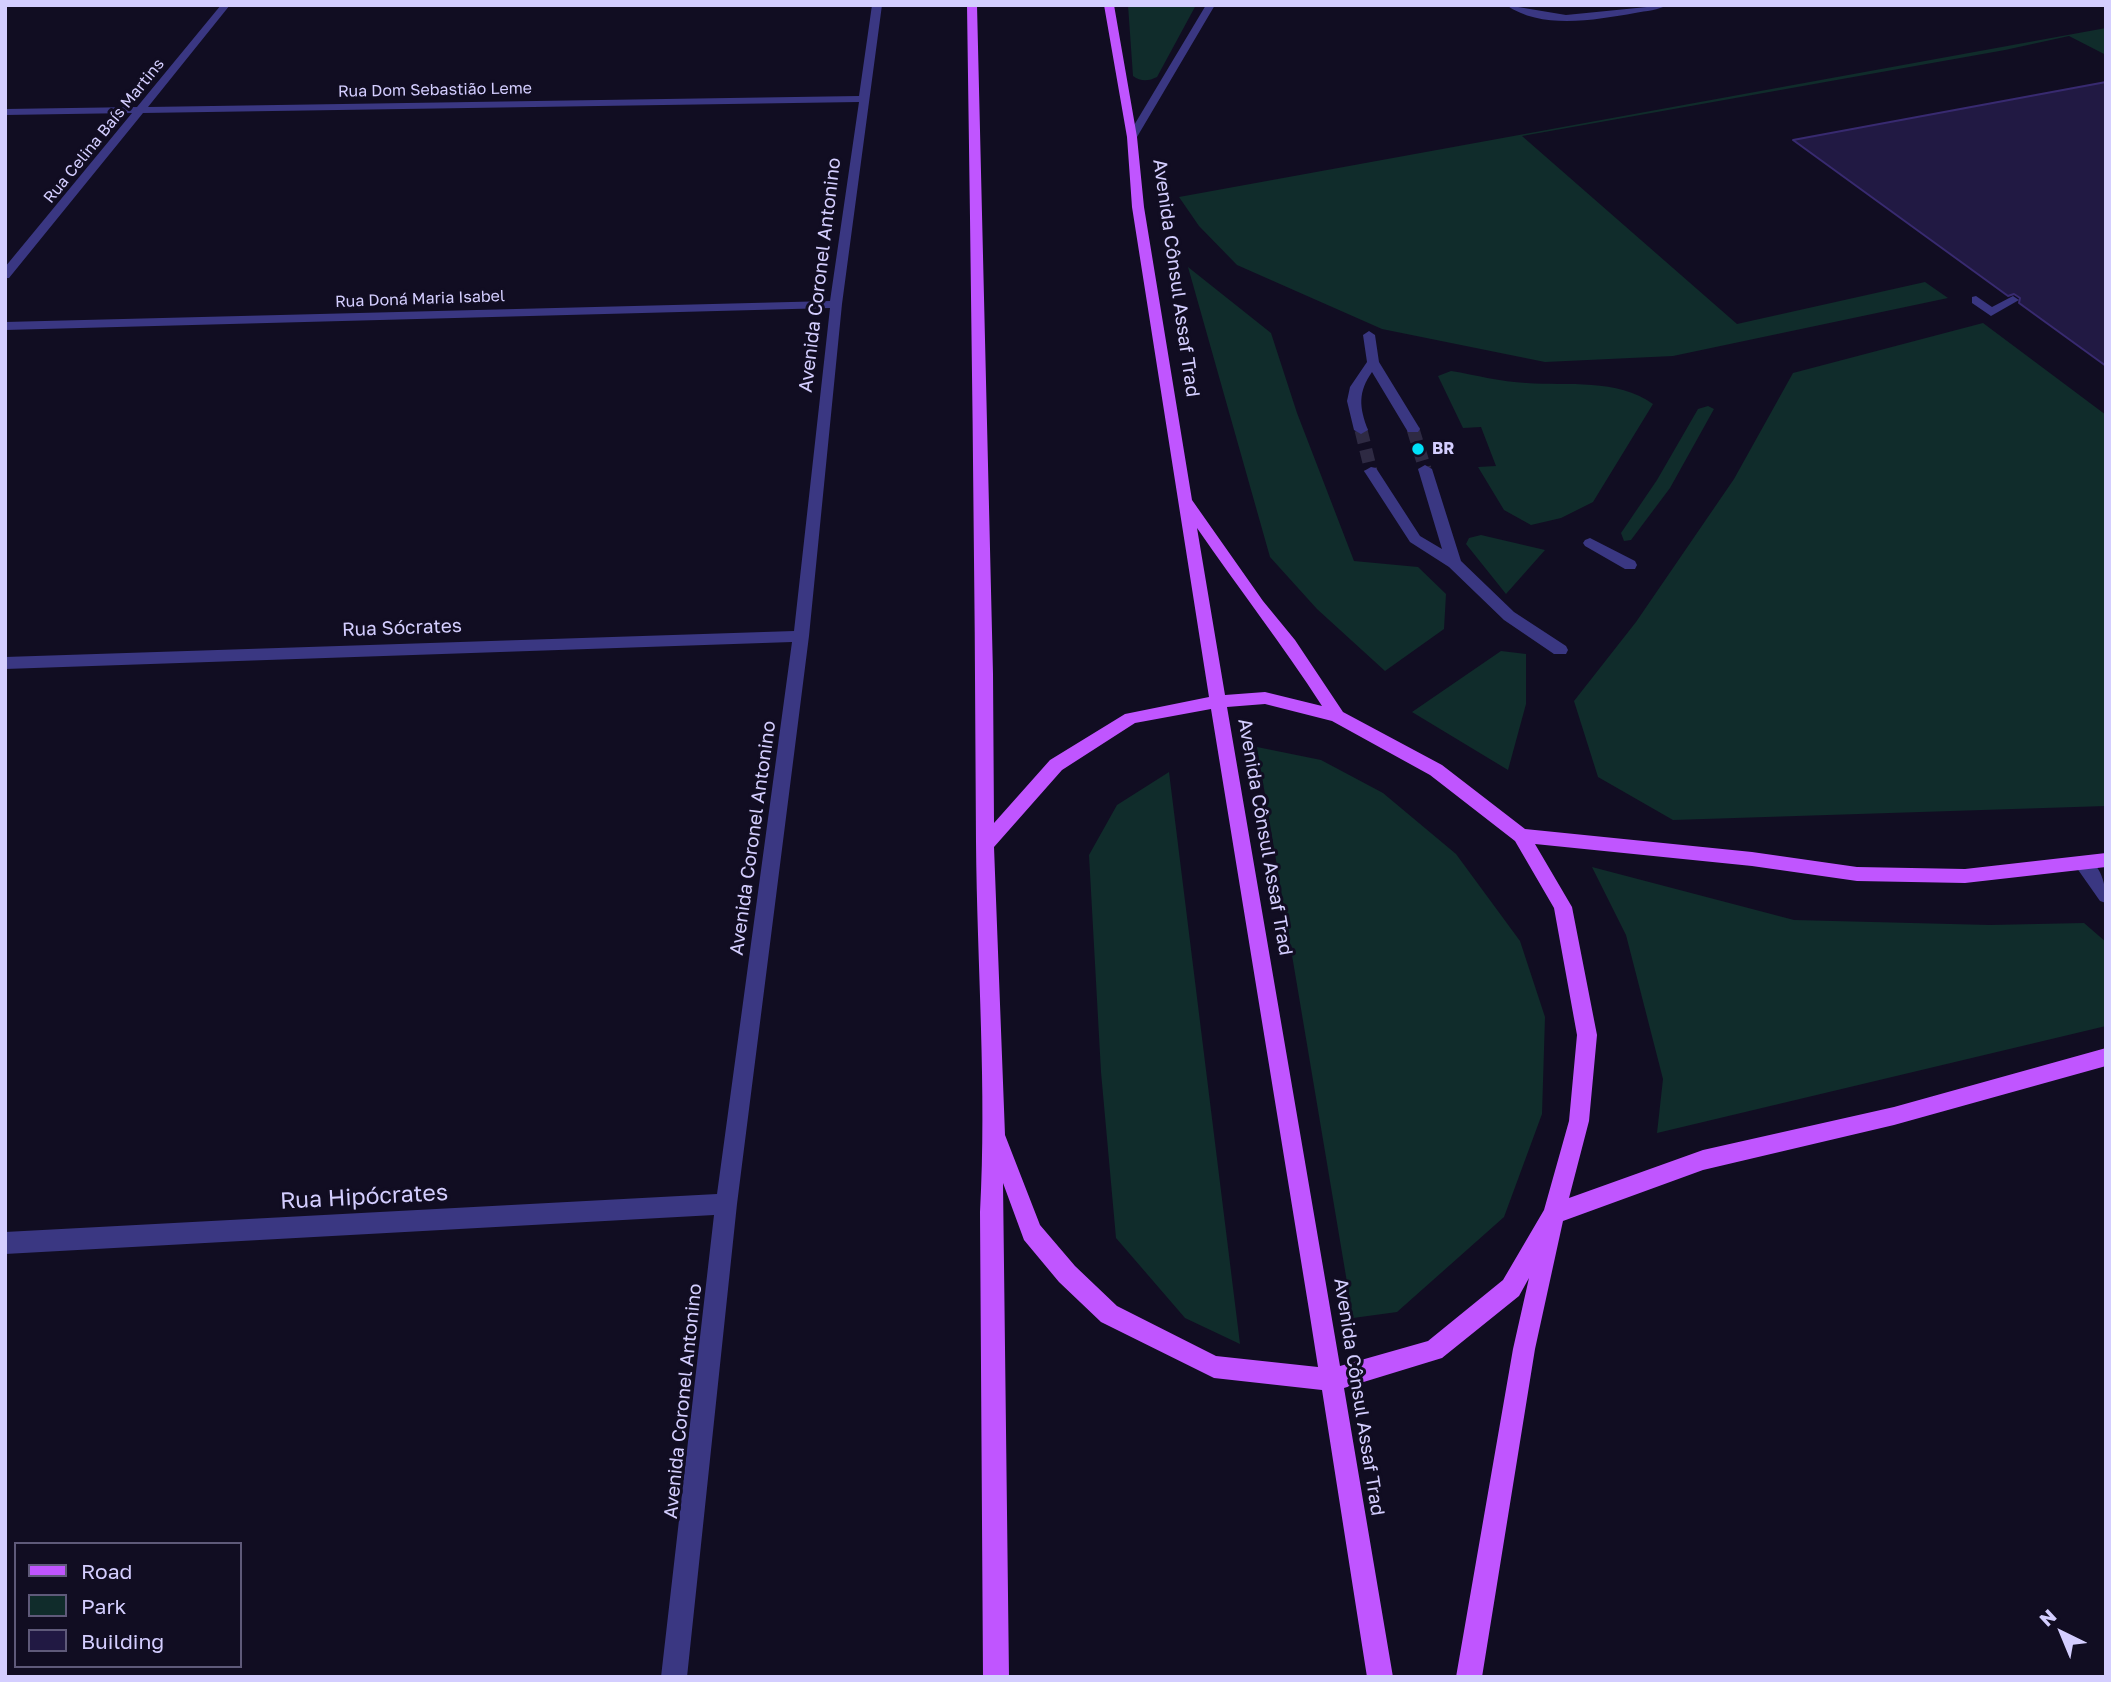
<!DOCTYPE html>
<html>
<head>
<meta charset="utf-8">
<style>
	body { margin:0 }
	#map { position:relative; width:2111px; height:1682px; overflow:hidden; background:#110d22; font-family:"Golos Text",sans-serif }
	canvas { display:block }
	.frame { position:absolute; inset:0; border:7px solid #d4ceff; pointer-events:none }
	.legend { position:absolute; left:14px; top:1542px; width:228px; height:126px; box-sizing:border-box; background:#110d22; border:2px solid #5f5a7a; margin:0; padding:9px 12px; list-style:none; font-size:21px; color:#d4ceff }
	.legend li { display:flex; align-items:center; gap:14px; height:35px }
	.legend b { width:35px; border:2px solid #5f5a7a }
	.north { position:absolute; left:2027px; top:1598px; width:70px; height:70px; -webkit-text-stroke:5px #110d22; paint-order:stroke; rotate:317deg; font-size:19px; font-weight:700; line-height:28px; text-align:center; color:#d4ceff }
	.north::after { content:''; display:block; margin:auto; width:24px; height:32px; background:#d4ceff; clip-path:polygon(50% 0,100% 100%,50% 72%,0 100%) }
</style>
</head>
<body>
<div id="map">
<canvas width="2111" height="1682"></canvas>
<div class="frame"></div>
<ul class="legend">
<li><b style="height:9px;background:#c055ff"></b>Road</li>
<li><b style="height:19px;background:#102c2b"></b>Park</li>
<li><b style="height:19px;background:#211943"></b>Building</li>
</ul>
<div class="north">N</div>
</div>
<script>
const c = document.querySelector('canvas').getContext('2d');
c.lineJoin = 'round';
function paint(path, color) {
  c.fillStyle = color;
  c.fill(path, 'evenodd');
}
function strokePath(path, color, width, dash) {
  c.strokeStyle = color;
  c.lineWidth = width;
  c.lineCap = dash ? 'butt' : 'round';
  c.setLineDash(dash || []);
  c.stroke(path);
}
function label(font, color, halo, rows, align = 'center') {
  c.font = font + ' "Golos Text",sans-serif';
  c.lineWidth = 6;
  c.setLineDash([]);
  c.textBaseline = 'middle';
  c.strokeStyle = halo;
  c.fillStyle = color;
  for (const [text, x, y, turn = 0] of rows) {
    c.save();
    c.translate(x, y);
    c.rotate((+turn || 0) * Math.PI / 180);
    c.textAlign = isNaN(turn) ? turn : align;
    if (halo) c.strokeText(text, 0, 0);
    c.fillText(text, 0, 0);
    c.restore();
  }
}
paint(new Path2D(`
	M1128 5H1196L1157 77C1149 81 1141 82 1133 76Z
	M2106 28V55L2069 36 2005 50 1522 136 1737 324 1925 282 1948 298 1673 356 1545 362 1382 329 1237 265 1199 226 1179 197Z
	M1188 267 1271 333 1297 413 1354 561 1418 567 1446 594 1444 629 1385 671 1317 609 1270 557Z
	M1983 323 2106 415V806L1673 820 1598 777 1574 701 1636 622 1734 479 1793 373Z
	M1451 371C1476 375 1501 382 1526 383 1568 386 1617 378 1653 404L1593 502 1561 518 1531 525 1504 510 1478 467 1496 466 1481 427 1463 428 1438 376Z
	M1708 406 1714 409 1670 488 1631 540 1624 541 1621 533 1657 480 1698 409Z
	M1481 535 1545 550 1506 594 1466 544 1469 538Z
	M1501 651 1526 654V704L1508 770 1412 712Z
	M1257 747 1321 760 1383 793 1456 854 1520 941 1545 1017 1542 1114 1504 1217 1397 1312 1353 1318Z
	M1169 772 1240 1344 1185 1318 1116 1238 1101 1072 1089 855 1117 805Z
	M1592 867 1794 920 1990 925 2084 923 2106 942V1026L1657 1133 1663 1079 1626 935Z`), '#102c2b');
const building = new Path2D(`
	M2106 82V366L2019 303 2020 298 2014 294 2008 296 1793 140Z`);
paint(building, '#211943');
strokePath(building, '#382a70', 2);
strokePath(new Path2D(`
	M1413 429 1425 469
	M1361 430 1371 471`), '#2e2a43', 13, [13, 7]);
paint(new Path2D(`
	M221 5H230L148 107 859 96 872 5H882L842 304 809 636 737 1204 687 1677H661L714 1215 5 1254V1232L717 1194 792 642 5 669V657L794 631 830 308 5 330V322L830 301 859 102 143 113 9 278H5V267L132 113 5 115V109L137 107Z
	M1206 5H1215L1137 137 1128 139 1127 137Z
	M1506 5 1566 15 1667 5C1659 10 1646 11 1635 13 1595 20 1542 30 1506 5Z
	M1976 296 1992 307 2013 296 2019 300 1991 316 1972 303V297Z
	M1369 331 1375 335 1379 362 1420 429 1418 432H1408L1372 372C1358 392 1359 407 1368 430L1361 434 1354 430 1347 401 1350 387 1367 362 1363 335Z
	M1425 465 1432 469 1461 561 1514 612 1566 646 1568 650 1566 654H1554L1504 620 1449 567 1410 542 1364 471 1371 467 1376 468 1420 536 1442 549 1418 469Z
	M1590 538 1635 561 1637 565 1635 569H1625L1585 546 1583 543 1585 540Z
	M2083 857C2102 863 2106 886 2106 903L2100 901 2074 864 2077 859Z`), '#3a3782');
paint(new Path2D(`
	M967 5H977L993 674 994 823 1050 760 1125 714 1209 697 1132 207 1127 137 1104 5H1114L1137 137 1144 207 1192 500 1263 601 1295 640 1343 712 1442 765 1525 829 1752 852 1857 867 1965 869 2106 853V867L1965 883 1857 881 1752 866 1535 844 1572 907 1597 1035 1589 1121 1569 1198 1703 1150 1894 1107 2106 1048V1066L1894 1125 1703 1170 1563 1221 1535 1349 1482 1677H1456L1513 1349 1529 1278 1519 1296 1442 1358 1344 1388 1393 1677H1367L1322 1390 1214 1378 1101 1322 1059 1282 1024 1240 1003 1183 1009 1677H983L980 1212C987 1089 977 966 976 842 975 563 971 284 967 5ZM1197 528C1238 588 1283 645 1322 706L1265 692 1225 695ZM1265 704 1332 721 1430 775 1515 841 1554 908 1577 1035 1569 1121 1544 1210 1503 1280 1428 1341 1340 1366 1227 707ZM1211 709 1309 1310 1318 1367 1216 1356 1117 1306 1075 1266 1040 1225 1005 1135 994 847 1062 770 1135 723Z`), '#c055ff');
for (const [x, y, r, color] of [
	[1418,449,7,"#00e0f9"]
]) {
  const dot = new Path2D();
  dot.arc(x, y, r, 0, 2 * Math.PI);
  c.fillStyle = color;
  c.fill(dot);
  strokePath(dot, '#110d22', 2.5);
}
label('16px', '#d4ceff', '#110d22', [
	["Rua Dom Sebastião Leme",435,90,-1],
	["Rua Celina Baís Martins",104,131,-51],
	["Rua Doná Maria Isabel",420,299,-2]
]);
label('bold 16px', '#d4ceff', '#110d22', [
	["BR",1432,449]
], 'left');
label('19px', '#d4ceff', '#110d22', [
	["Avenida Coronel Antonino",820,275,-83],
	["Avenida Cônsul Assaf Trad",1176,278,82],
	["Rua Sócrates",402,628,-2],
	["Avenida Cônsul Assaf Trad",1265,837,80],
	["Avenida Coronel Antonino",753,838,-82],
	["Avenida Cônsul Assaf Trad",1359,1397,81],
	["Avenida Coronel Antonino",683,1401,-84]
]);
label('23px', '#d4ceff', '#110d22', [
	["Rua Hipócrates",364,1197,-3]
]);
</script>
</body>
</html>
